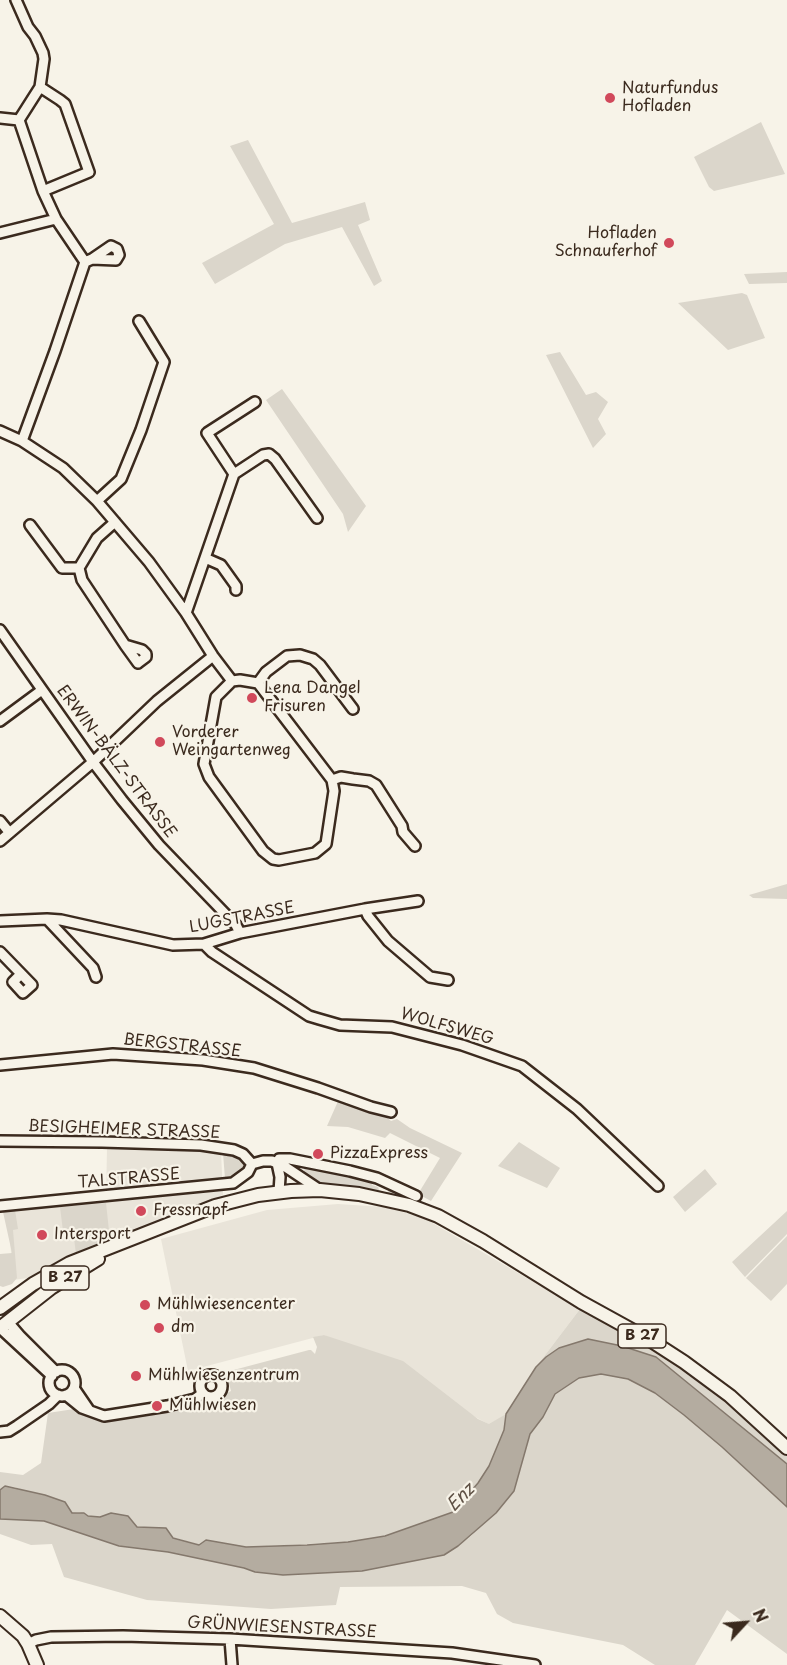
<!DOCTYPE html>
<meta charset="utf-8">
<style>
body{margin:0}
#map{position:relative;width:787px;height:1665px;overflow:hidden;background:#f7f3e8;font-family:"Playpen Sans",sans-serif}
canvas{display:block}
.north{position:absolute;left:715px;top:1593px;width:60px;height:60px;-webkit-text-stroke:4px #f7f3e8;paint-order:stroke;rotate:64deg;font-size:16px;font-weight:700;line-height:24px;text-align:center;color:#3b2a1e}
.north::after{content:'';display:block;margin:auto;width:21px;height:27px;background:#3b2a1e;clip-path:polygon(50% 0,100% 100%,50% 72%,0 100%)}
</style>
<div id="map">
<canvas width="787" height="1665"></canvas>
<div class="north">N</div>
</div>
<script>
const context = document.querySelector('canvas').getContext('2d');
context.lineJoin = 'round';
function fill(path, color) { context.fillStyle = color; context.fill(path, 'evenodd'); }
const toPath = rows => new Path2D(rows.map(r => 'M' + r).join(''));
function trace(path, color, width, dash) { context.strokeStyle = color; context.lineWidth = width; context.lineCap = dash ? 'butt' : 'round'; context.setLineDash(dash || []); context.stroke(path); }
function drawText(font, color, halo, rows, align = 'center') {
  context.font = font + ' "Playpen Sans",sans-serif'; context.lineWidth = 4.5; context.setLineDash([]); context.textBaseline = 'middle'; context.strokeStyle = halo; context.fillStyle = color; for (const [text, x, y, turn = 0] of rows) {
    context.save(); context.translate(x, y); context.rotate((+turn || 0) * Math.PI / 180); context.textAlign = isNaN(turn) ? turn : align; if (halo) context.strokeText(text, 0, 0); context.fillText(text, 0, 0); context.restore();
  }
}
fill(toPath([
 [107,1148,221,1152,223,1195,65,1257,28,1278,13,1280,8,1211,106,1202],
 [338,1204,384,1207,424,1218,580,1309,536,1367,506,1414,490,1425,324,1335,188,1371,161,1239,267,1210]
]), '#e9e4d9');
fill(toPath([
 [761,122,785,174,714,191,709,187,694,157],
 [248,140,292,223,365,202,370,220,358,225,382,281,374,286,342,227,285,244,215,284,202,263,274,224,230,146],
 [787,272,787,283,749,284,744,274],
 [742,293,747,295,765,338,728,350,678,303],
 [560,352,586,395,596,392,608,402,598,419,606,434,593,448,546,355],
 [282,389,366,506,348,532,343,514,266,400],
 [787,884,787,899,753,898,749,895],
 [339,1099,383,1114,391,1121,397,1119,410,1128,462,1153,431,1201,418,1194,440,1158,390,1133,385,1138,348,1127,327,1126],
 [519,1142,560,1168,547,1188,498,1166],
 [223,1153,232,1153,242,1158,245,1162,245,1166,243,1170,230,1179,225,1179],
 [306,1165,311,1167,311,1169,371,1181,372,1185,378,1187,379,1190,387,1193,390,1189,393,1189,426,1203,454,1218,453,1219,309,1179,302,1176],
 [705,1169,717,1184,685,1212,673,1197],
 [106,1203,110,1240,76,1254,74,1238,64,1239,60,1207],
 [15,1210,18,1229,13,1230,17,1278,12,1284,3,1287,0,1286,0,1254,12,1253,3,1212],
 [787,1211,787,1234,745,1277,732,1262],
 [787,1236,787,1284,771,1301,746,1278],
 [580,1309,639,1340,698,1377,787,1453,787,1464,656,1357,622,1346,588,1339,536,1367],
 [324,1335,403,1361,478,1419,489,1424,506,1414,504,1430,489,1466,478,1483,453,1512,385,1536,348,1542,246,1547,206,1540,200,1545,137,1527,111,1513,100,1517,88,1516,79,1512,72,1513,67,1505,14,1487,5,1486,0,1490,0,1472,23,1475,41,1463,48,1413,74,1409,80,1414,103,1422,144,1415,187,1405,207,1403,231,1391,226,1372,309,1350,311,1350,315,1354,317,1347,313,1337],
 [601,1374,628,1379,655,1393,684,1415,722,1447,787,1507,787,1654,727,1610,695,1665,655,1665,623,1645,513,1623,497,1614,486,1593,462,1586,340,1587,336,1605,271,1609,147,1600,64,1577,52,1544,31,1545,0,1534,0,1519,44,1521,119,1546,168,1552,244,1568,255,1572,283,1575,362,1571,444,1555,471,1536,514,1491,530,1434,543,1417,555,1394,579,1378]
]), '#dbd6cb');
const water = toPath([
 [588,1339,622,1346,656,1357,787,1464,787,1507,722,1447,684,1415,655,1393,628,1379,601,1374,579,1378,555,1394,543,1417,530,1434,514,1491,496,1513,458,1546,444,1555,362,1571,283,1575,255,1572,244,1568,168,1552,119,1546,44,1521,0,1519,0,1490,5,1486,45,1495,65,1502,72,1513,84,1513,88,1516,100,1517,111,1513,128,1516,137,1527,166,1528,173,1538,199,1545,206,1540,246,1547,307,1545,348,1542,385,1536,453,1512,478,1483,489,1466,504,1430,506,1414,536,1367,546,1357,559,1348,588,1339]
]);
fill(water, '#b4aca0');
trace(water, '#84786c', 1.5);
const minor = toPath([
 [16,0,28,27,35,36,43,53,44,59,40,87,19,120],
 [40,87,60,100,65,104,89,172,43,191],
 [0,118,19,120,43,191,56,219,85,262,55,351,22,441],
 [0,233,56,219],
 [85,262,92,259,111,246,117,249,119,255,116,260,92,259],
 [0,431,22,441,63,468,97,501,149,562,186,613,213,656,232,681,240,680,258,683,332,780,334,791,326,844,315,853,279,860,273,859,263,851,209,777,204,764,216,697,232,681],
 [234,474,263,455,269,454,275,459,317,518],
 [97,501,121,479,141,430,164,362,139,321],
 [30,525,62,568,79,568,82,580,125,645,138,663,146,657,146,654,142,650,125,645],
 [205,558,221,565,236,586,236,590],
 [79,568,97,538,115,522],
 [186,613,234,474,207,433,255,402],
 [0,630,93,762,122,800,159,845,236,925,240,933],
 [258,683,266,672,287,656,300,655,313,659,320,665,353,709],
 [0,721,42,690],
 [332,780,341,777,353,779,369,781,376,785,402,826,403,832,415,846],
 [0,821,9,832],
 [0,841,93,762,157,701,213,656],
 [365,909,368,916,388,941,430,977,448,980],
 [47,919,93,968,96,977],
 [0,921,47,919,61,920,173,945,204,944,240,933,365,909,418,901],
 [204,944,212,952,309,1016,319,1019,340,1025,392,1027,462,1045,522,1066,577,1109,658,1186],
 [0,952,32,985,23,993,13,982,21,974],
 [0,1065,113,1054,203,1060,254,1068,318,1088,371,1107,391,1112],
 [0,1141,102,1142,201,1145,234,1150,243,1154,252,1164],
 [277,1163,279,1159,290,1159,350,1171,377,1178,416,1196],
 [277,1163,280,1177,279,1192],
 [252,1164,263,1161,272,1161,284,1166,320,1190],
 [0,1206,233,1183,248,1172,252,1164],
 [8,1322,20,1336,56,1372],
 [0,1328,52,1376],
 '49 1383a13 13 0 1 1 26 0a13 13 0 1 1-26 0Z',
 '200 1386a11 11 0 1 1 22 0a11 11 0 1 1-22 0Z',
 [74,1388,89,1410],
 [66,1395,82,1408,104,1416,167,1406,195,1399,203,1393],
 [0,1432,9,1431,17,1426,49,1404,58,1395],
 [230,1639,232,1665],
 [28,1644,36,1640,51,1637,123,1636,230,1639,452,1653,535,1665]
]);
const major = toPath([
 [0,1308,33,1284,70,1263,215,1206,258,1195,291,1191,320,1190,359,1194,409,1205,438,1216,483,1241,581,1302,650,1340,684,1362,730,1396,787,1448],
 [0,1328,51,1288,98,1259],
 [0,1616,23,1636,28,1644,37,1665]
]);
trace(minor, '#3b2a1e', 14);
trace(major, '#3b2a1e', 16);
trace(minor, '#f7f3e8', 9);
trace(major, '#f7f3e8', 12);
for (const [x, y, r, color] of [
 [610,98,6,"#d1495b"],
 [669,243,6,"#d1495b"],
 [252,698,6,"#d1495b"],
 [160,742,6,"#d1495b"],
 [318,1154,6,"#d1495b"],
 [141,1211,6,"#d1495b"],
 [42,1235,6,"#d1495b"],
 [145,1305,6,"#d1495b"],
 [159,1328,6,"#d1495b"],
 [136,1376,6,"#d1495b"],
 [157,1406,6,"#d1495b"]
]) { const dot = new Path2D(); dot.arc(x, y, r, 0, 2 * Math.PI); context.fillStyle = color; context.fill(dot); trace(dot, '#f7f3e8', 2); }
for (const [x, y, w] of [
 [65,1278,48],
 [642,1336,48]
]) { const box = new Path2D(); box.roundRect(x - w / 2, y - 12, w, 24, 4.5); context.fillStyle = '#f7f3e8'; context.fill(box); trace(box, '#3b2a1e', 1.5); }
drawText('bold 15px', '#3b2a1e', null, [
 ["B 27",65,1278],
 ["B 27",642,1336]
]);
drawText('16px', '#3b2a1e', '#f7f3e8', [
 ["Naturfundus",622,89],
 ["Hofladen",622,107],
 ["Hofladen",657,234,"right"],
 ["Schnauferhof",657,252,"right"],
 ["Lena Dangel",264,689],
 ["Frisuren",264,707],
 ["Vorderer",172,733],
 ["Weingartenweg",172,751],
 ["PizzaExpress",330,1154],
 ["Fressnapf",153,1211],
 ["Intersport",54,1235],
 ["Mühlwiesencenter",157,1305],
 ["dm",171,1328],
 ["Mühlwiesenzentrum",148,1376],
 ["Mühlwiesen",169,1406]
], 'left');
drawText('16px', '#3b2a1e', '#f7f3e8', [
 ["ERWIN-BÄLZ-STRASSE",116,762,53],
 ["LUGSTRASSE",242,918,-11],
 ["WOLFSWEG",447,1027,16],
 ["BERGSTRASSE",182,1046,6],
 ["BESIGHEIMER STRASSE",124,1130,2],
 ["TALSTRASSE",129,1179,-5],
 ["GRÜNWIESENSTRASSE",282,1628,3]
]);
drawText('italic 18px', '#5f5145', '#f7f3e8', [
 ["Enz",461,1498,-45]
]);
</script>
